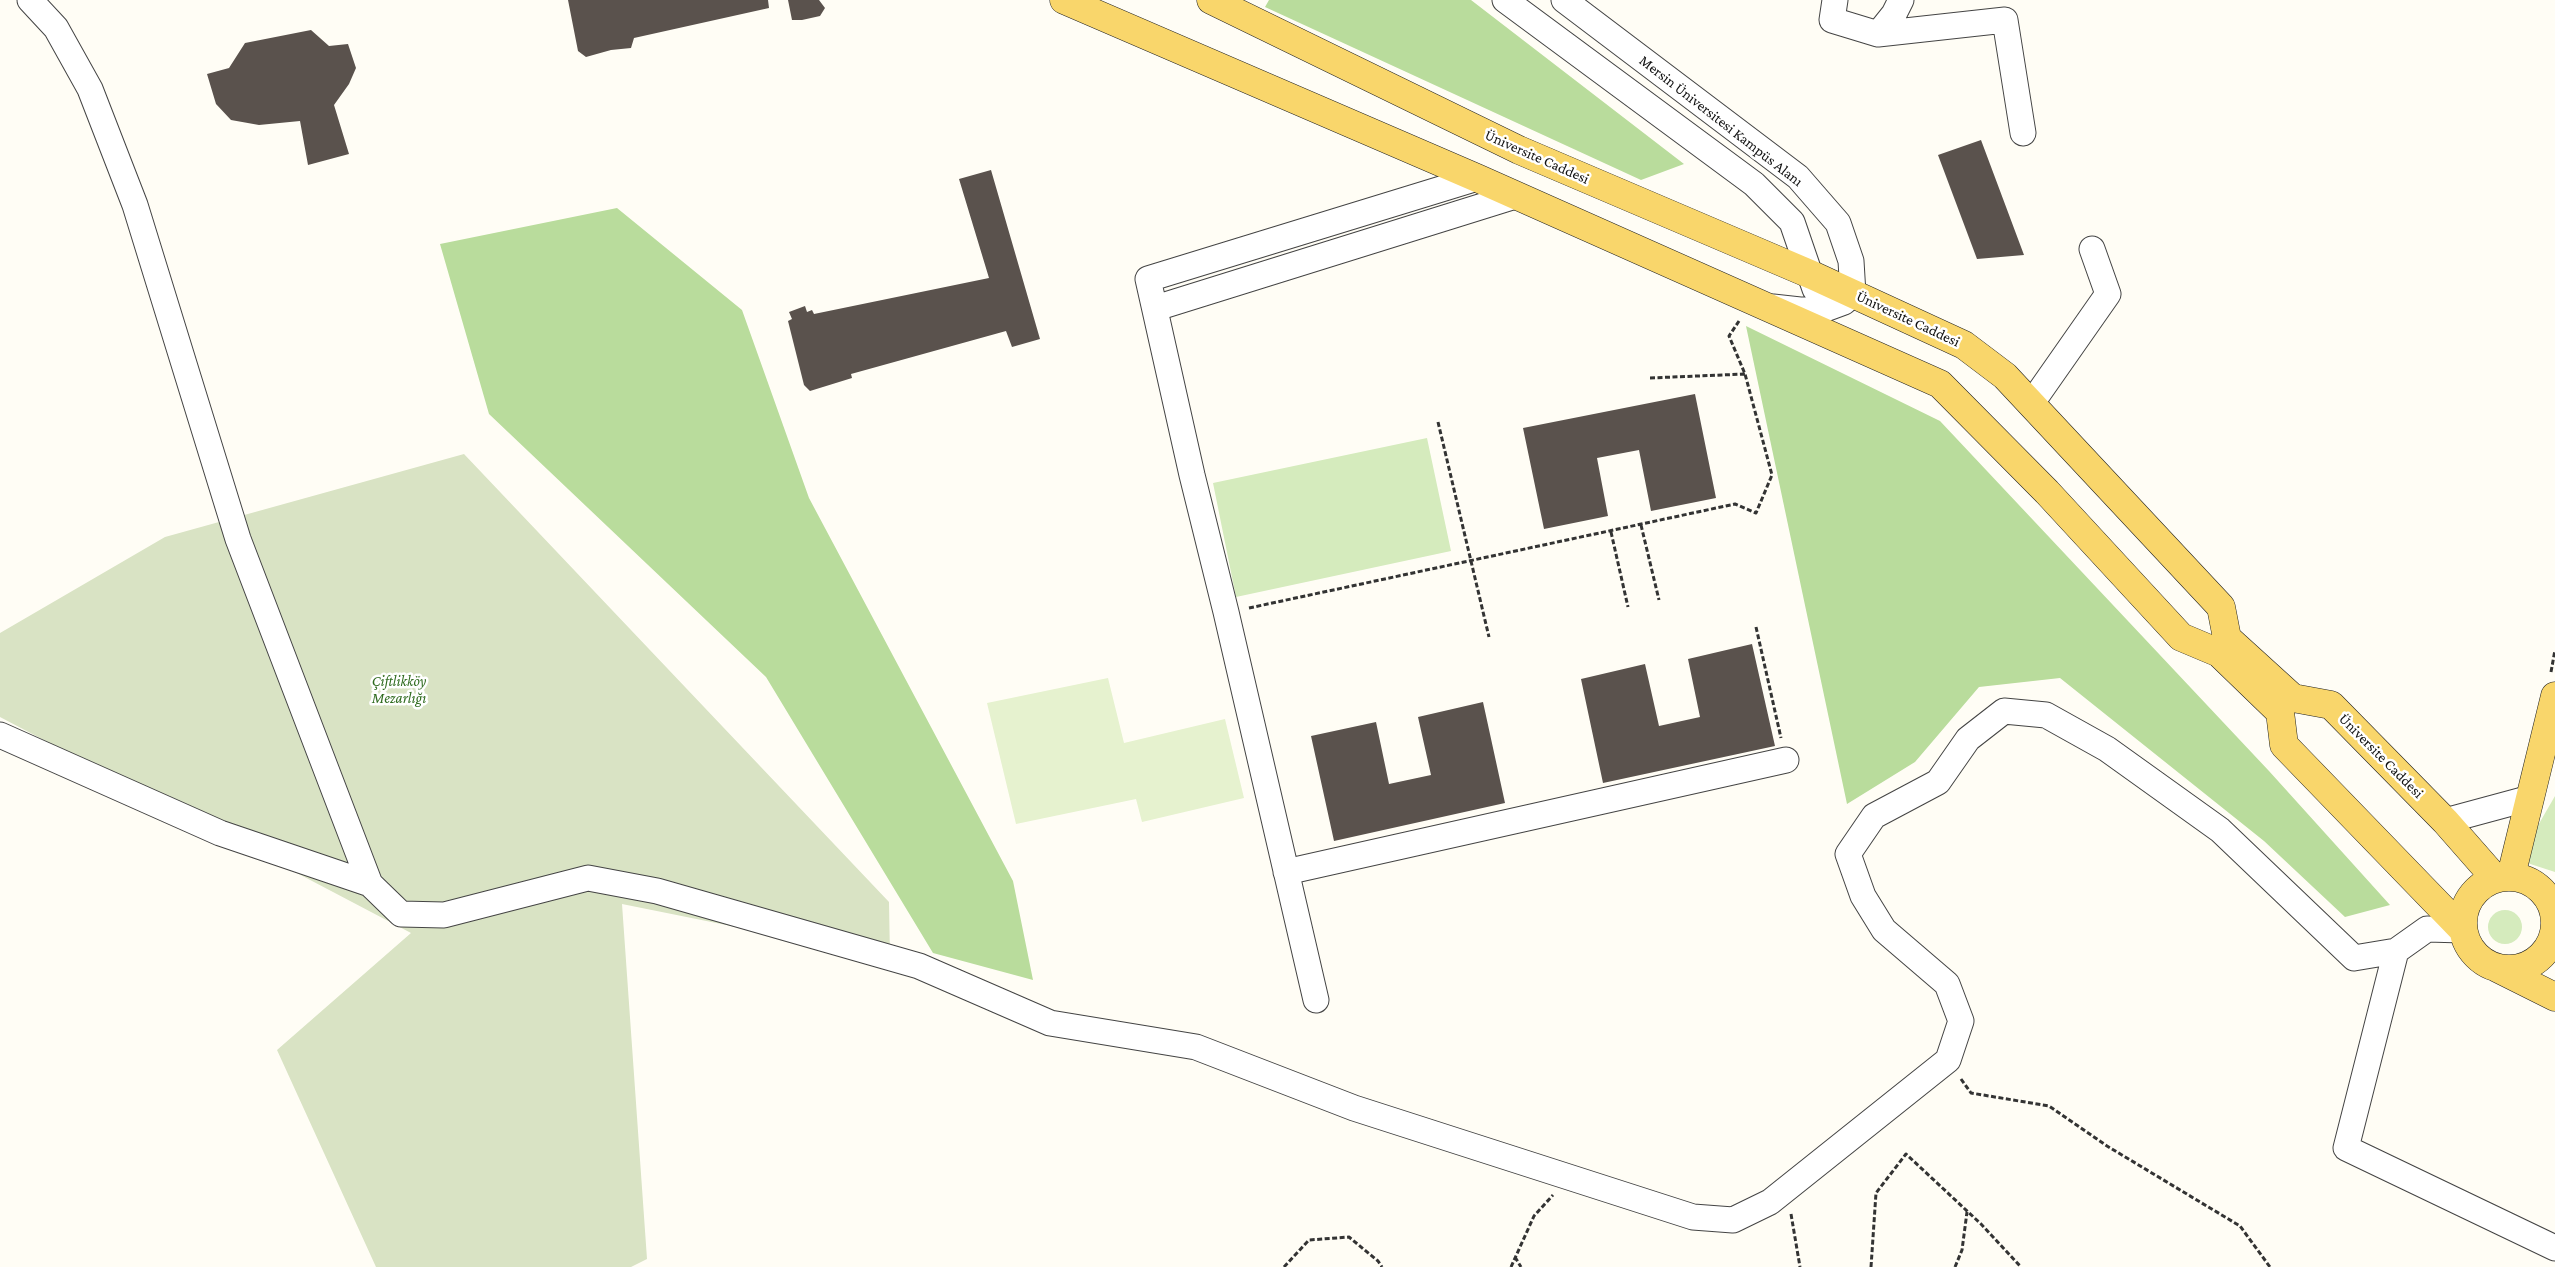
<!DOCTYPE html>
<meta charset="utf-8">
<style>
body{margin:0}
canvas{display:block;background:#fffdf5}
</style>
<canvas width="2555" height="1267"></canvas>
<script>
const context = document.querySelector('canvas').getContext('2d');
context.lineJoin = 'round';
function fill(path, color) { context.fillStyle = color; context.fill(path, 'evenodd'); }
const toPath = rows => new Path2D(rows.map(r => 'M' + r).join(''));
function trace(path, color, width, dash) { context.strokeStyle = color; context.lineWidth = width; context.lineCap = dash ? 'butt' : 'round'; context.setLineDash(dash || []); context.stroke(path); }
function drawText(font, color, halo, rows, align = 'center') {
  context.font = font + ' "Crimson Pro",serif'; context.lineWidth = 5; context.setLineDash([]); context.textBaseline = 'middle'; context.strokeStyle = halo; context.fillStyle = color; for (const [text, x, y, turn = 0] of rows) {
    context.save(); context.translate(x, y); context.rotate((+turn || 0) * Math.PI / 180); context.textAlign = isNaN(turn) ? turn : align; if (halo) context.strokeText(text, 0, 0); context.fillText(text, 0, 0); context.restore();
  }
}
fill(toPath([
 [1427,438,1451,551,1236,597,1213,483],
 [2555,796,2555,872,2518,860],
 '2488 927a17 17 0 1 1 34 0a17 17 0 1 1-34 0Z'
]), '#d5ebbd');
fill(toPath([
 [1269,0,1471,0,1684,164,1641,180,1265,7],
 [617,208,742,310,809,498,1013,881,1033,980,933,953,766,677,489,414,440,244],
 [1746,326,1940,421,2269,771,2390,905,2345,917,2264,841,2060,678,1979,687,1915,762,1847,804]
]), '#b9dc9c');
fill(toPath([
 [464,454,889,902,890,958,622,904,647,1259,631,1267,376,1267,277,1050,411,933,0,717,0,633,165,537]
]), '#d9e3c4');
fill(toPath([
 [1108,678,1124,743,1225,719,1244,798,1142,822,1136,799,1016,824,987,703]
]), '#e6f2cf');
fill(toPath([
 [568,0,768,0,769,8,634,38,631,48,611,50,586,57,578,51],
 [788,0,819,0,825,8,820,16,802,20,792,20],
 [311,30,329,46,348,44,356,68,349,84,334,105,349,154,308,165,300,121,259,125,231,120,216,104,207,74,229,68,245,43],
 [1981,140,2024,255,1977,259,1938,155],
 [991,170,1040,339,1012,347,1006,331,851,374,852,378,810,391,804,385,788,321,792,319,789,312,805,306,807,312,812,310,814,314,989,278,959,179],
 [1695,394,1716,498,1651,511,1639,450,1597,458,1608,516,1544,529,1523,428],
 [1752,644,1775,746,1603,783,1581,679,1645,664,1659,726,1700,717,1688,659],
 [1483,702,1505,803,1334,841,1311,736,1376,722,1389,784,1431,775,1418,717]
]), '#5a524d');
const minor = toPath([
 [30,0,56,28,90,89,135,205,238,539,370,884,401,914,444,915,588,878,657,891,919,966,1050,1023,1196,1047,1354,1108,1693,1217,1733,1220,1770,1202,1948,1060,1961,1021,1947,984,1884,930,1863,896,1848,854,1874,816,1938,782,1968,739,2004,711,2046,715,2107,749,2220,830,2354,958,2396,951,2427,929,2463,930],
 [1505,0,1754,184,1792,222,1815,289],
 [1564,0,1798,177,1838,223,1851,261,1853,294,1844,302,1825,309,1800,310,1773,307],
 [1835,0,1832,20,1878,34,2005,20,2023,133],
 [1878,34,1894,14,1901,0],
 [1156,308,1515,196],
 [2031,404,2108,294,2092,249],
 [0,735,220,833,370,884],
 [2445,821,2530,798],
 [1286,872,1786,760],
 [2396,951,2346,1148,2555,1248],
 [1316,1000,1226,612,1192,475,1148,279,1477,178]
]);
const major = toPath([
 [1064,0,1477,178,1940,384,2047,492,2181,637,2219,653,2280,712,2284,745,2463,930],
 [1211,0,1519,150,1812,275,1964,345,2005,376,2221,607,2227,638,2293,698,2331,705,2445,821,2495,878],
 [2511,876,2555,696],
 '2463 923a46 46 0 1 1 92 0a46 46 0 1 1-92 0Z',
 [2497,968,2555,997]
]);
trace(minor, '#444', 27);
trace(major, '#222', 29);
trace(toPath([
 [1650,378,1745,374],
 [1438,422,1489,637],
 [1641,525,1659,600],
 [1611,532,1628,607],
 [1249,608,1735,504,1756,513,1772,475,1745,374,1729,336,1739,321],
 [1756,627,1781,738],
 [2551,672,2555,650],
 [1961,1079,1971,1093,2049,1106,2107,1146,2240,1226,2270,1267],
 [1791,1214,1800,1267],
 [1515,1257,1521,1267],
 [1284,1267,1309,1240,1349,1237,1378,1261,1382,1267],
 [1511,1267,1534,1216,1553,1195],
 [1871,1267,1876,1193,1906,1154,1981,1224,2021,1267],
 [1955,1267,1962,1250,1967,1212]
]), '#333', 3, [5, 2.5]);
trace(minor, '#fff', 25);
trace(major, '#f9d66b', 28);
drawText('15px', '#111', '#fff', [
 ["Mersin Üniversitesi Kampüs Alanı",1721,121,38],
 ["Üniversite Caddesi",1537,157,24],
 ["Üniversite Caddesi",1908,319,25],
 ["Üniversite Caddesi",2381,756,45]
]);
drawText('italic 15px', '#2f6b1f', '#fff', [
 ["Çiftlikköy",399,681],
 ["Mezarlığı",399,698]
]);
</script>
